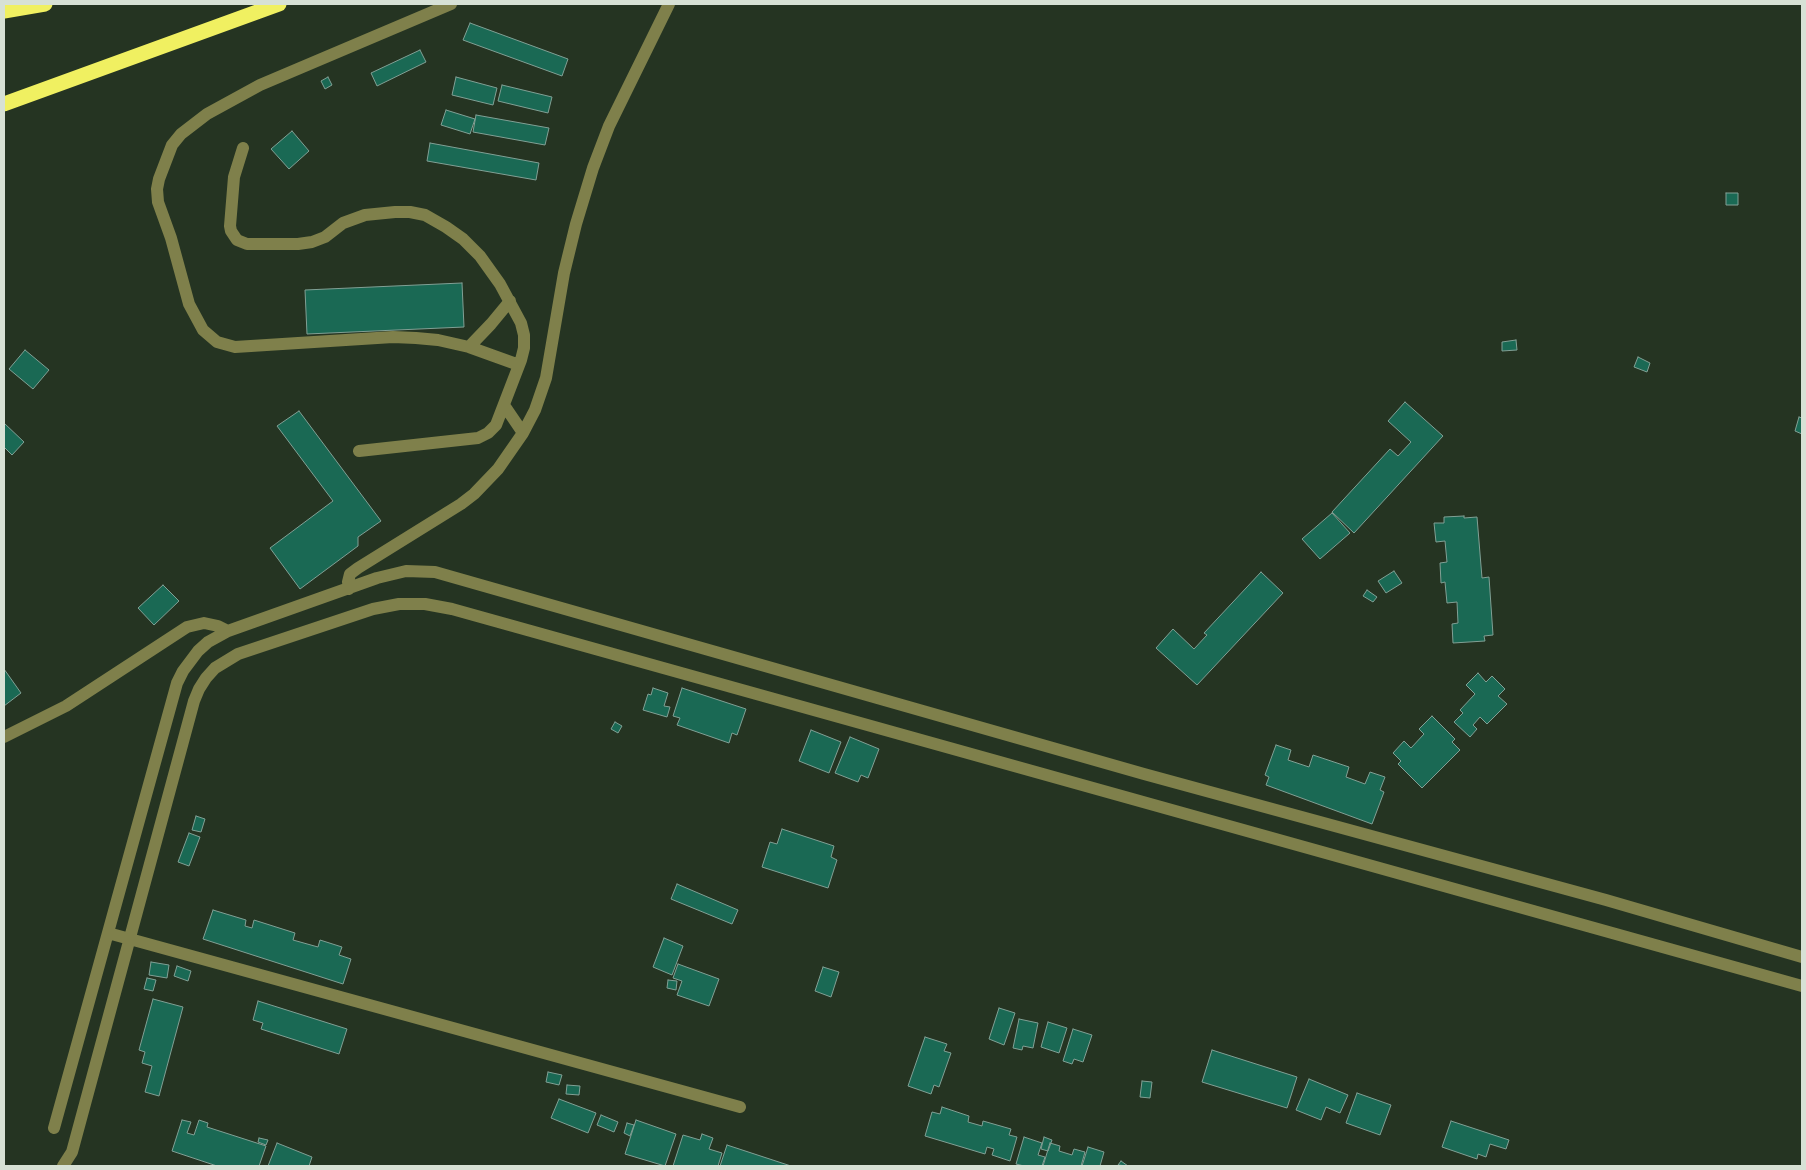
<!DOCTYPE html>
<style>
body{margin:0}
#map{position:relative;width:1806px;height:1170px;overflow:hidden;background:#253422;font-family:Ubuntu,sans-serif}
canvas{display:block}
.frame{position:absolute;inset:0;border:5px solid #d7e1d5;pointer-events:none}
</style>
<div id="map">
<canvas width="1806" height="1170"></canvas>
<div class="frame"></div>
</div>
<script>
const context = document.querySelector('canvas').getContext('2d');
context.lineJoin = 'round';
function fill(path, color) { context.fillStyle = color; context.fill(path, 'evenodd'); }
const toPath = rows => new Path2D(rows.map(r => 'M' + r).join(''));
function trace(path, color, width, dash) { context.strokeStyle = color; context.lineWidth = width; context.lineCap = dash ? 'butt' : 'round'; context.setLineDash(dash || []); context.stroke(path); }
const building = toPath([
 [470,23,568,59,562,76,463,40,470,23],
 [420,50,426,62,377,86,371,73,420,50],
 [328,77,332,85,325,89,321,81,328,77],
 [456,77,497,88,493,105,452,95,456,77],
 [502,85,552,97,548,113,498,101,502,85],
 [446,110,475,119,470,134,441,125,446,110],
 [476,115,549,128,545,145,473,132,476,115],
 [292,131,309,151,289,169,271,149,292,131],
 [430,143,539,163,536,180,427,161,430,143],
 [1726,193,1738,193,1738,205,1726,205,1726,193],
 [462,283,464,327,307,334,305,290,462,283],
 [1516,340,1517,350,1502,351,1502,342,1516,340],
 [25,350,49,370,33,389,9,369,25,350],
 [1638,357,1650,363,1647,372,1634,367,1638,357],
 [1405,402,1443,436,1354,533,1332,512,1390,449,1398,456,1411,442,1388,421,1405,402],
 [299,411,381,521,358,537,358,546,300,589,270,548,333,501,277,426,299,411],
 [1799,417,1802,418,1802,434,1795,431,1799,417],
 [4,423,24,442,12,455,4,447,4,423],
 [1332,513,1350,533,1320,559,1302,539,1332,513],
 [1464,516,1464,518,1477,517,1482,578,1489,577,1493,635,1484,636,1485,641,1453,643,1452,624,1458,623,1457,602,1447,603,1445,582,1441,583,1440,563,1447,562,1445,541,1436,542,1434,523,1444,523,1444,517,1464,516],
 [1394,571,1402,583,1386,593,1378,581,1394,571],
 [1261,572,1283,593,1197,685,1156,648,1173,629,1194,649,1207,635,1204,633,1261,572],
 [163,585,179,601,154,625,138,608,163,585],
 [1367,590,1377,597,1373,602,1363,596,1367,590],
 [4,669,21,693,4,706,4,669],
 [1478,673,1486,682,1492,676,1505,689,1498,696,1507,704,1487,724,1480,717,1473,725,1477,729,1470,737,1454,722,1463,713,1460,710,1475,694,1466,685,1478,673],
 [653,688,668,693,664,706,670,707,667,717,643,710,648,694,651,695,653,688],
 [682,688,746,709,737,735,732,733,729,743,677,725,680,718,673,716,682,688],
 [1432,716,1455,739,1452,742,1460,750,1422,788,1398,764,1401,761,1393,753,1404,741,1411,748,1424,734,1419,729,1432,716],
 [615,722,622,726,618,733,611,729,615,722],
 [811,730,841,742,829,773,799,761,811,730],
 [850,737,879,749,868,778,861,775,858,782,835,773,850,737],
 [1276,745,1291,750,1288,760,1309,767,1313,755,1349,767,1346,777,1365,784,1370,772,1385,777,1380,790,1384,792,1372,824,1266,785,1269,777,1265,775,1276,745],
 [196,816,205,819,201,832,192,830,196,816],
 [782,829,834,846,831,857,837,860,828,888,762,867,770,842,777,844,782,829],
 [189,833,200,837,189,866,178,862,189,833],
 [677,884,738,910,732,924,671,899,677,884],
 [213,910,246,920,245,926,252,928,254,920,295,933,293,940,318,947,320,940,342,947,339,955,351,959,343,984,203,939,213,910],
 [664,938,683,946,672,975,653,967,664,938],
 [151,962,169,965,167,978,149,975,151,962],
 [678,964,719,979,709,1006,677,995,682,981,673,978,678,964],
 [177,966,191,971,188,981,174,976,177,966],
 [823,967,839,972,831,997,815,991,823,967],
 [147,978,156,980,153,991,144,989,147,978],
 [668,980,677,981,676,990,667,988,668,980],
 [153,999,183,1007,159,1096,145,1092,152,1066,142,1063,145,1052,139,1050,153,999],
 [258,1001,347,1029,339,1054,261,1029,263,1023,253,1020,258,1001],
 [999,1008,1015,1013,1004,1045,989,1039,999,1008],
 [1019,1019,1038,1023,1033,1048,1023,1046,1022,1050,1013,1048,1019,1019],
 [1048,1022,1067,1028,1059,1053,1041,1047,1048,1022],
 [1073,1029,1092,1035,1083,1062,1074,1059,1072,1064,1063,1061,1073,1029],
 [925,1037,947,1044,944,1051,951,1053,939,1087,934,1085,931,1094,908,1086,925,1037],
 [1212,1050,1297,1077,1287,1108,1202,1082,1212,1050],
 [548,1072,562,1075,559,1085,546,1082,548,1072],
 [1309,1079,1348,1095,1340,1113,1326,1107,1321,1120,1296,1110,1309,1079],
 [1142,1081,1152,1082,1150,1098,1140,1097,1142,1081],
 [567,1085,580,1086,579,1095,566,1094,567,1085],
 [1357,1093,1391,1105,1380,1135,1346,1123,1357,1093],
 [559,1099,596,1113,588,1133,551,1118,559,1099],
 [942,1107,969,1116,968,1122,982,1126,983,1121,1011,1129,1009,1135,1017,1137,1010,1161,992,1155,994,1149,987,1147,985,1154,925,1136,932,1112,940,1114,942,1107],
 [601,1115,618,1122,614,1132,597,1125,601,1115],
 [182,1120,191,1122,187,1133,194,1135,199,1120,208,1123,207,1127,266,1146,259,1166,217,1166,172,1151,182,1120],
 [636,1120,676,1134,665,1166,625,1154,636,1120],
 [1451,1121,1509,1140,1506,1149,1490,1144,1486,1157,1478,1154,1477,1159,1442,1147,1451,1121],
 [627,1123,634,1125,630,1136,624,1133,627,1123],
 [702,1134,713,1138,709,1149,722,1153,718,1166,673,1166,683,1135,700,1140,702,1134],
 [1024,1137,1042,1143,1038,1155,1045,1157,1042,1166,1024,1166,1016,1164,1024,1137],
 [1044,1137,1052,1140,1048,1151,1041,1149,1044,1137],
 [259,1138,268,1140,266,1145,258,1142,259,1138],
 [277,1143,312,1157,309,1166,268,1166,277,1143],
 [1050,1143,1060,1146,1059,1151,1072,1155,1074,1149,1085,1152,1081,1166,1043,1166,1050,1143],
 [727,1145,791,1166,720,1166,727,1145],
 [1088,1147,1104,1152,1100,1166,1082,1166,1088,1147],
 [1121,1161,1128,1166,1118,1165,1121,1161]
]);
fill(building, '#1a6954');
trace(building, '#81a095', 1);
trace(toPath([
 [451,4,260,85,207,114,181,134,172,145,159,179,157,189,158,202,171,238,189,304,203,330,217,342,235,347,393,337,416,338,438,340,469,347,519,365],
 [243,148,234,177,230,226,231,231,237,240,247,244,298,244,312,242,325,237,343,223,365,215,395,212,410,212,425,215,446,227,463,239,480,256,500,284,521,323,524,335,524,348,521,360,496,425,488,433,478,438,359,451],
 [469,347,491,324,510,301],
 [504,405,523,433],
 [349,589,348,582,350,574,358,568,461,504,474,494,498,469,523,433,535,410,546,378,564,273,576,224,593,168,609,126,669,4],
 [4,737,66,706,187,627,204,623,218,626,228,631],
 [108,933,740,1107],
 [54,1128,177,683,183,671,198,651,208,642,228,631,377,578,406,571,435,572,449,576,1144,774,1606,900,1802,957],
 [63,1166,72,1152,194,701,199,689,206,678,215,668,238,654,373,609,399,604,425,604,452,609,1802,986]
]), '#7f804b', 12);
trace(toPath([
 [4,11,45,4],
 [4,104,279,4]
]), '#f0f061', 15);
</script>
